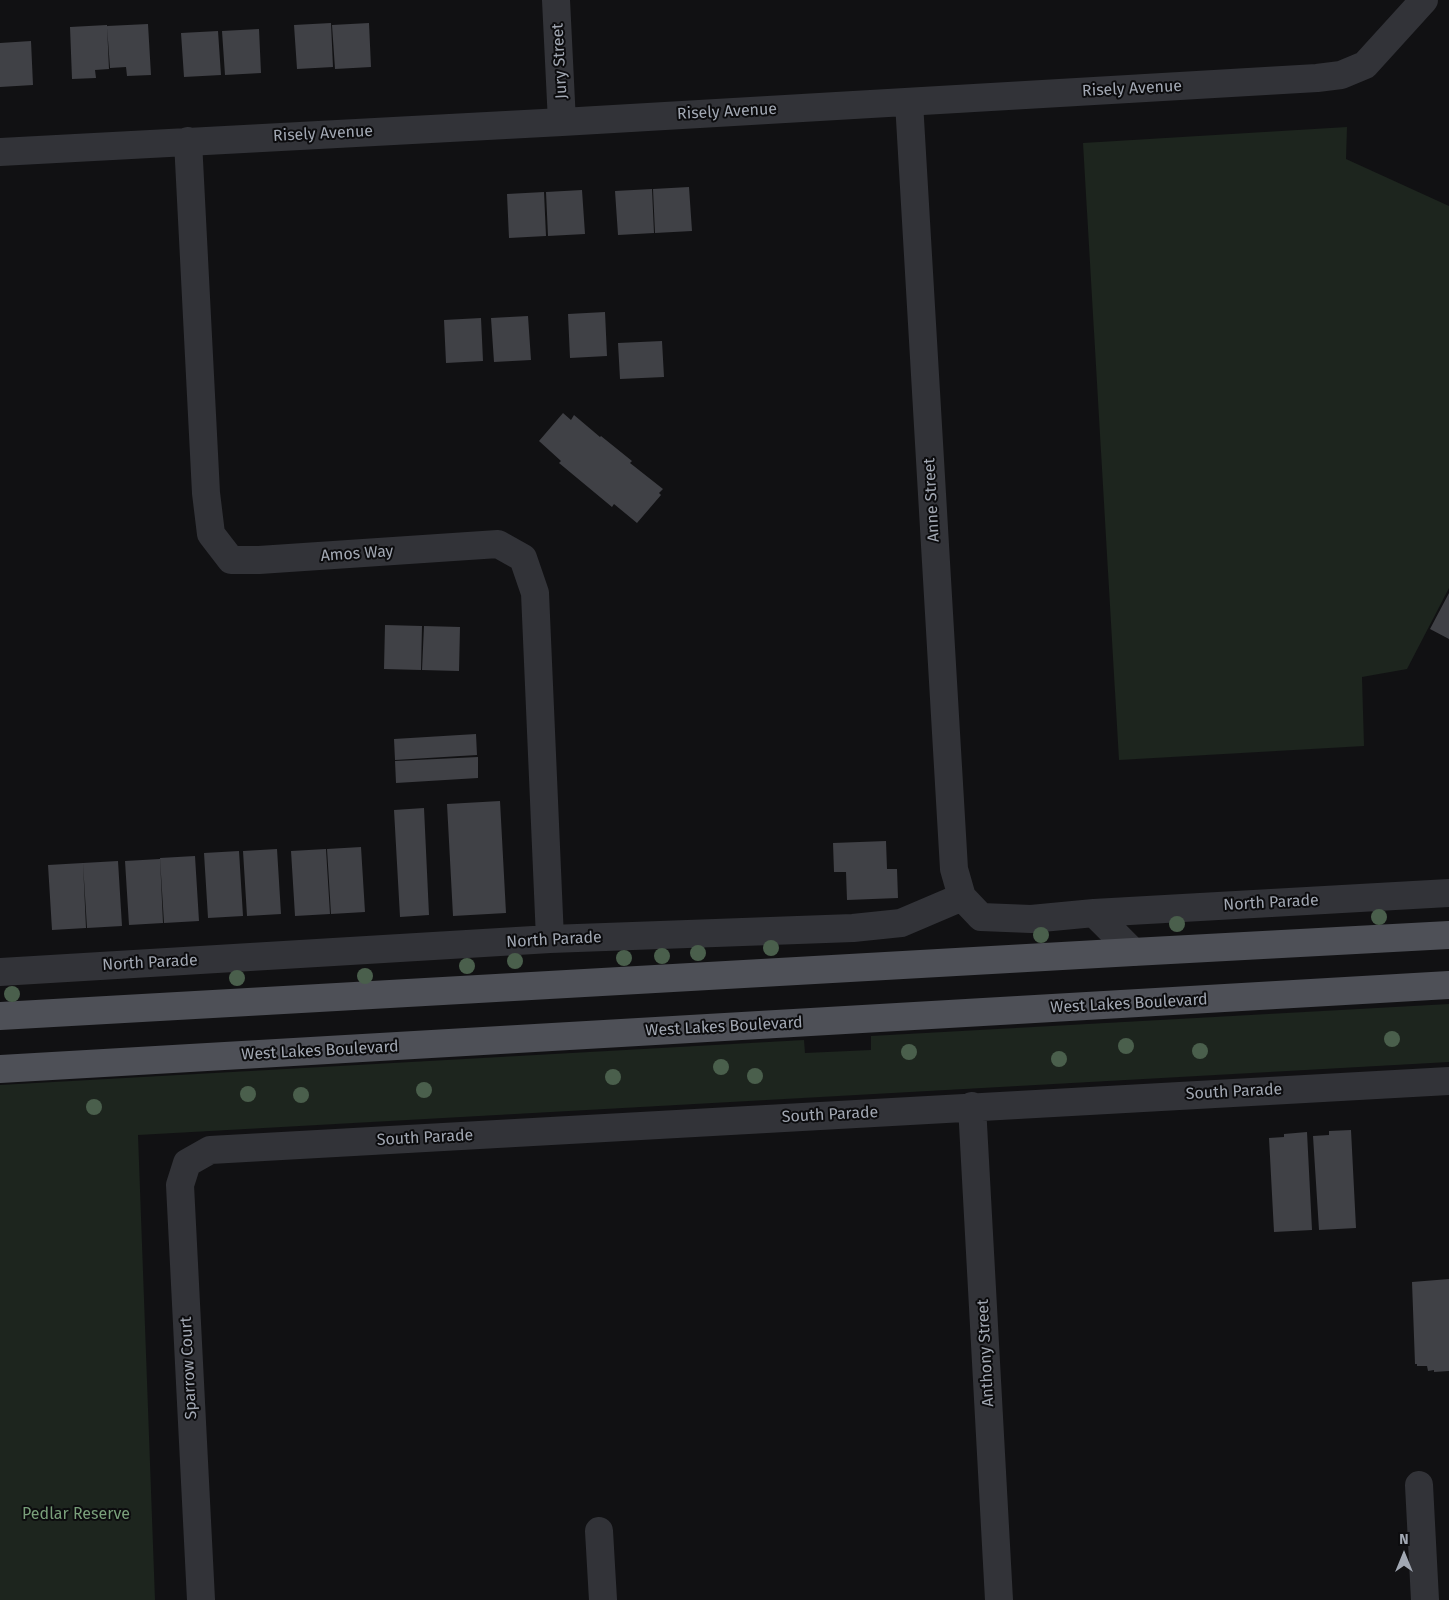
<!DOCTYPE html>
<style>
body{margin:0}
#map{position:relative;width:1449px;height:1600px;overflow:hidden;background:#111113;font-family:"Fira Sans",sans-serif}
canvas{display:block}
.north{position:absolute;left:1379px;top:1530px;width:50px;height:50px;-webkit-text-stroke:4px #0c0c0e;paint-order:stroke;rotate:0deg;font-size:14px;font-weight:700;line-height:20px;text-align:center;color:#a2a8b3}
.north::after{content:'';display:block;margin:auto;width:18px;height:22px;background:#a2a8b3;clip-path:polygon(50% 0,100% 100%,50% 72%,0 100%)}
</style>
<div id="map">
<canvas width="1449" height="1600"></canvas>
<div class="north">N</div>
</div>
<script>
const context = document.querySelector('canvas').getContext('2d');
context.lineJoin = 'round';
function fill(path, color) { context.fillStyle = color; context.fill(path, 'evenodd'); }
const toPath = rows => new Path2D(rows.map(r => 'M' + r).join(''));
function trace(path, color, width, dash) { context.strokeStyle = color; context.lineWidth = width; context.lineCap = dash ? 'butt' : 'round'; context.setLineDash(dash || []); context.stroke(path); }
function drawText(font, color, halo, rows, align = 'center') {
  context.font = font + ' "Fira Sans",sans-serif'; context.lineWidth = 4; context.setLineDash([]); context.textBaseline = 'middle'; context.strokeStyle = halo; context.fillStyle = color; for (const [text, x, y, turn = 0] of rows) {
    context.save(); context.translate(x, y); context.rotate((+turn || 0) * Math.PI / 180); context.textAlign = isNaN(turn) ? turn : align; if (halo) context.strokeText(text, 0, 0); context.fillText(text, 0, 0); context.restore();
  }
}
fill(toPath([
 [1347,127,1346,159,1449,206,1449,588,1407,669,1362,677,1364,746,1119,760,1083,143],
 [1449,1004,1449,1062,138,1135,155,1600,0,1600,0,1085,804,1040,805,1053,871,1050,871,1036]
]), '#1d251e');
fill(toPath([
 [331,23,333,67,297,69,294,25],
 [369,23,371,67,335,69,332,25],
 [148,24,151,75,127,76,126,67,110,68,107,26],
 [107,25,109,69,95,70,96,78,72,79,70,27],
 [259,29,261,73,225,75,222,31],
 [218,31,221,75,184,77,181,33],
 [31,41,33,85,0,87,0,43],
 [689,187,692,231,655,233,653,189],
 [652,189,654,233,618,235,615,191],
 [582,190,585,234,548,236,546,192],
 [544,192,546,236,509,238,507,194],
 [605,312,607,356,570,358,568,314],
 [528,316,531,360,494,362,491,318],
 [481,318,483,361,446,363,444,320],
 [662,341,664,377,620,379,618,343],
 [563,413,571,420,574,415,600,437,601,436,632,461,630,463,663,489,659,493,661,495,637,523,614,504,612,507,559,463,561,461,539,441],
 [1449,593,1449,639,1430,629],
 [385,625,422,626,421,670,384,669],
 [424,626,460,627,459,671,422,670],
 [476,734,477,755,395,760,394,739],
 [478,757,478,778,396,783,395,761],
 [500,801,506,913,453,916,447,804],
 [424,808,429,915,400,917,394,810],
 [886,841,887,869,897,869,898,898,847,900,846,872,834,872,833,843],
 [361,847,365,912,331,914,327,849],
 [277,849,281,914,247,916,243,851],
 [326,849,330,914,295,916,291,851],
 [239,851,243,916,208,918,204,853],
 [195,856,199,921,164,923,160,858],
 [160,859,163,923,129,925,125,861],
 [118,861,122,926,87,928,83,863],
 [83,863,86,928,52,930,48,865],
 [1351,1130,1356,1228,1319,1230,1313,1136,1329,1135,1329,1131],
 [1307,1132,1312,1230,1274,1232,1269,1138,1284,1137,1284,1134],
 [1449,1279,1449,1371,1434,1372,1434,1370,1428,1371,1427,1366,1417,1366,1417,1364,1415,1364,1412,1282]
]), '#404146');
trace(toPath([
 [556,0,562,122],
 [909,102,954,869,962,897,981,917,1031,919,1094,913,1449,893],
 [188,141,206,493,211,534,231,560,259,560,498,544,523,558,535,593,550,939],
 [0,152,562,122,1317,78,1341,75,1365,65,1424,0],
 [1094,913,1133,952],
 [0,972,550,939,853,928,901,923,962,897],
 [972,1106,999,1600],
 [1419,1485,1425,1600],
 [599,1531,603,1600],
 [201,1600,180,1185,187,1163,210,1150,1449,1081]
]), '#323338', 28);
trace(toPath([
 [0,1016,1133,952,1449,935],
 [0,1069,1449,985]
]), '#4e5057', 28);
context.fillStyle = '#4a5f4c';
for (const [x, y] of [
 [1379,917],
 [1177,924],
 [1041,935],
 [771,948],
 [698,953],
 [662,956],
 [624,958],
 [515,961],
 [467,966],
 [365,976],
 [237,978],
 [12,994],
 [1392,1039],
 [1126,1046],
 [1200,1051],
 [909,1052],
 [1059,1059],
 [721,1067],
 [755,1076],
 [613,1077],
 [424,1090],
 [248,1094],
 [301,1095],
 [94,1107]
]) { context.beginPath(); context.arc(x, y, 8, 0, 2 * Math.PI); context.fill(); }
drawText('16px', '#a2a8b3', '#0c0c0e', [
 ["Jury Street",560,61,-93],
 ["Risely Avenue",1132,89,-3],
 ["Risely Avenue",727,112,-3],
 ["Risely Avenue",323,134,-3],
 ["Anne Street",932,500,-93],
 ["Amos Way",357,554,-4],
 ["North Parade",1271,903,-3],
 ["North Parade",554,940,-3],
 ["North Parade",150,963,-3],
 ["West Lakes Boulevard",1129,1004,-3],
 ["West Lakes Boulevard",724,1027,-3],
 ["West Lakes Boulevard",320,1051,-3],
 ["South Parade",1234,1092,-3],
 ["South Parade",830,1115,-3],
 ["South Parade",425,1138,-3],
 ["Anthony Street",986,1353,-93],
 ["Sparrow Court",189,1368,-93]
]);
drawText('16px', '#799f7a', '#0c0c0e', [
 ["Pedlar Reserve",76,1515]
]);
</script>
